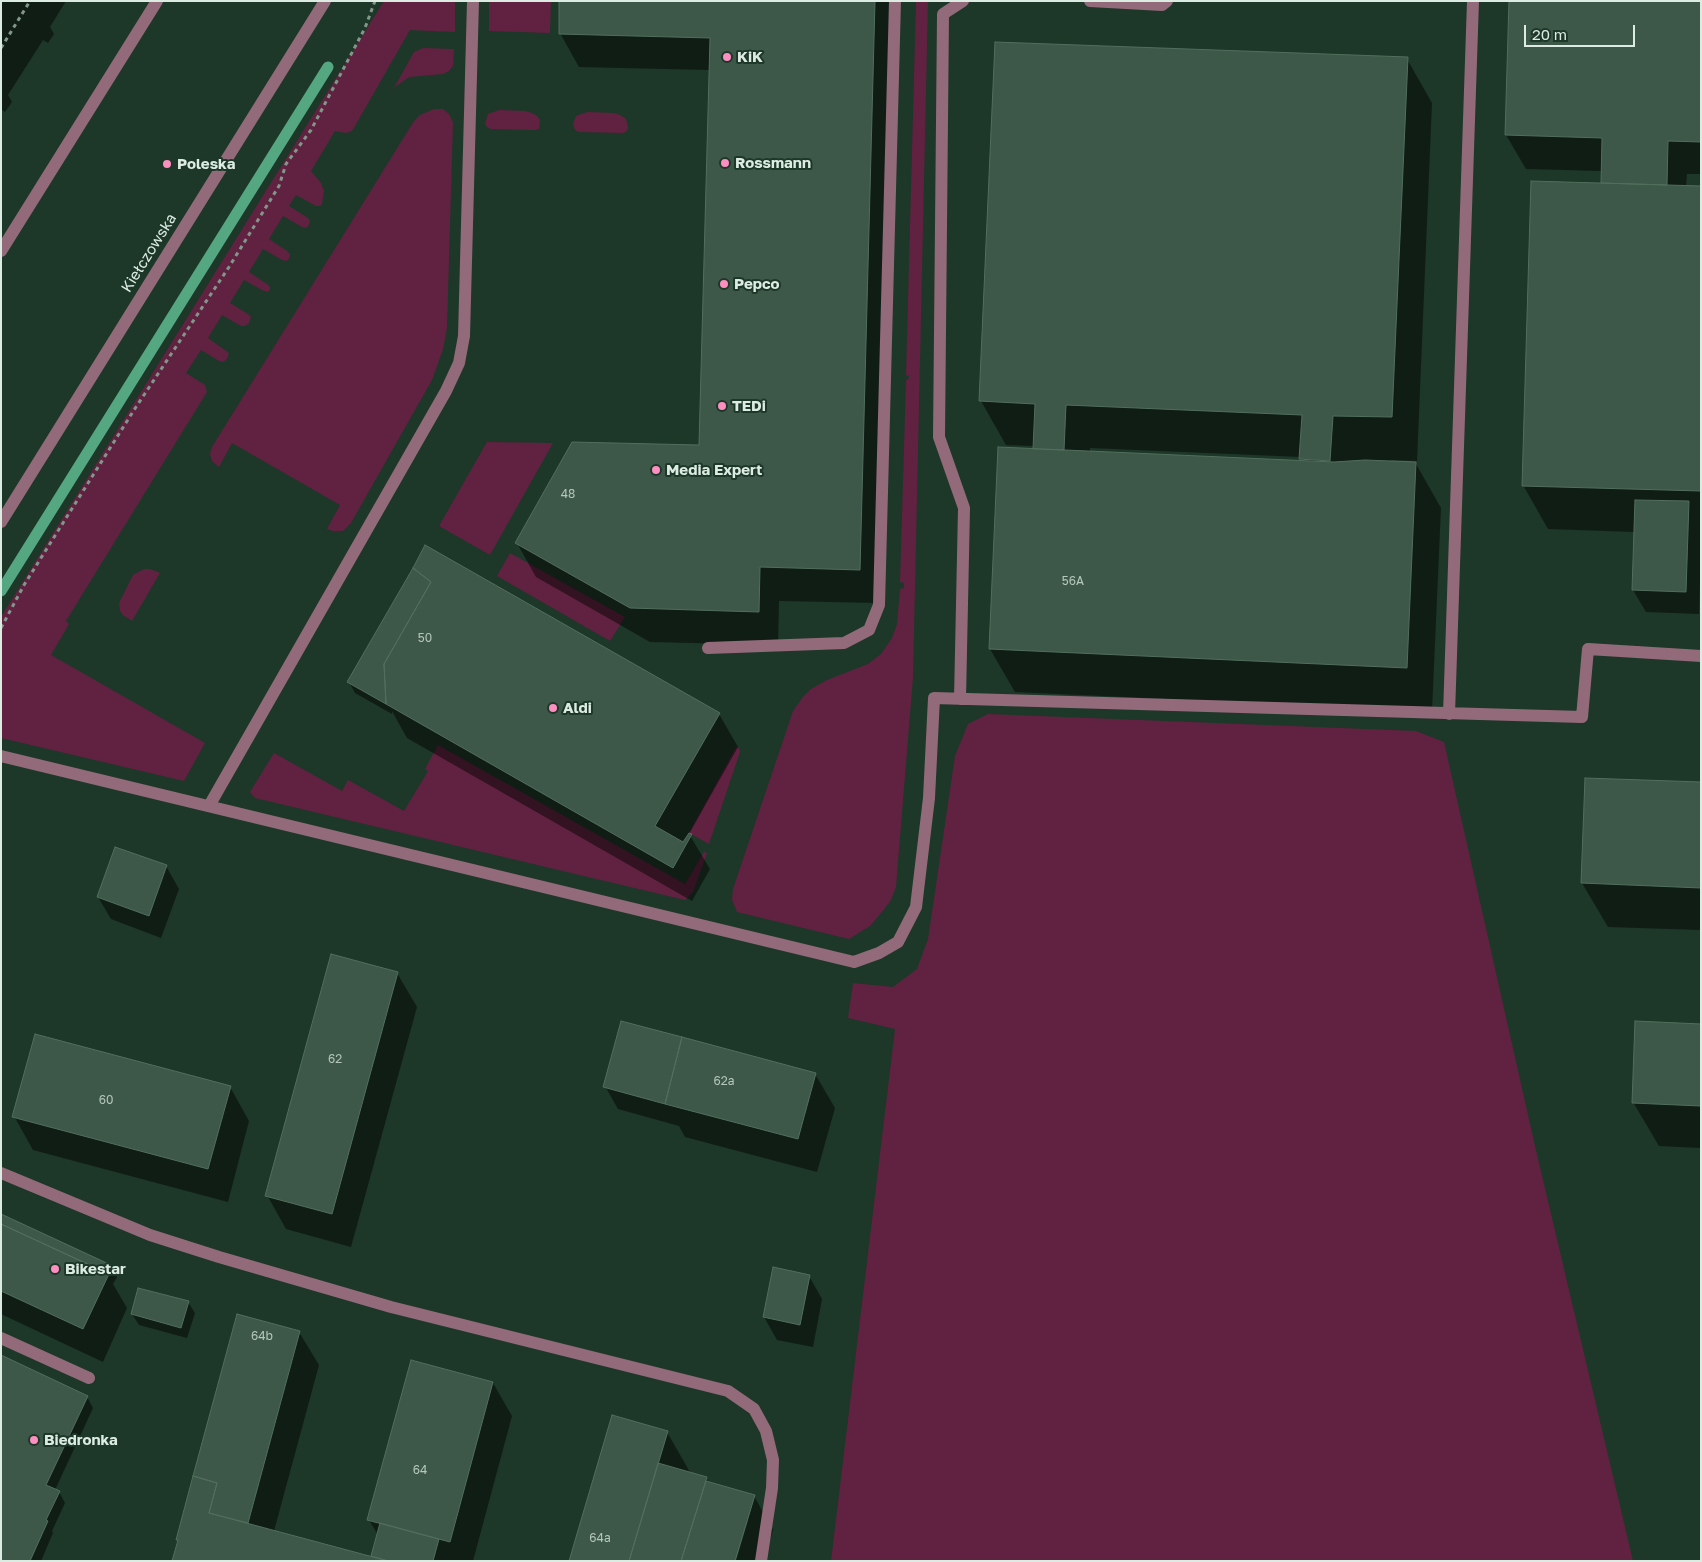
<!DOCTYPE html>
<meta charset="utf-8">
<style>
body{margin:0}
#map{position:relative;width:1702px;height:1562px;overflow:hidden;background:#1d3729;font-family:"Golos Text",sans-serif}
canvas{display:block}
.frame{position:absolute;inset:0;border:2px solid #dcece2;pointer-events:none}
.scale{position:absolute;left:1524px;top:25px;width:111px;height:22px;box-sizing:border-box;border:2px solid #dcece2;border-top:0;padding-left:6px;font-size:15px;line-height:18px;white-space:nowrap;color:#dcece2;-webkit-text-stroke:4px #1d3729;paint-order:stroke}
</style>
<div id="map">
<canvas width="1702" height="1562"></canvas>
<div class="frame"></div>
<div class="scale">20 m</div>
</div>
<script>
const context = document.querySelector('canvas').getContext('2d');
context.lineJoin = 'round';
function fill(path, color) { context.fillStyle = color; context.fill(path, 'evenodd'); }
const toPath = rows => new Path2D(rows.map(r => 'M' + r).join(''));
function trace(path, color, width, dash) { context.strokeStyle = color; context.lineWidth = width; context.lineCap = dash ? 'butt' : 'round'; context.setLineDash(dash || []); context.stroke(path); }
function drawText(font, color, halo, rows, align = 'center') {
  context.font = font + ' "Golos Text",sans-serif'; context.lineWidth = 4; context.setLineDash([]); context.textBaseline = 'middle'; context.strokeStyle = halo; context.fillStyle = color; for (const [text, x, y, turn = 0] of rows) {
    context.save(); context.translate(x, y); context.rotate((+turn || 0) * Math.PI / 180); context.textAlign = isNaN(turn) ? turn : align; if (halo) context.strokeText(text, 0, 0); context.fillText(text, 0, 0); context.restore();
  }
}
fill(toPath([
 [384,1,455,1,455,32,410,30,355,126,352,131,346,133,335,131,311,171,321,183,324,191,322,204,320,206,316,206,296,195,289,206,308,218,310,221,309,225,306,228,302,227,283,216,269,239,287,251,290,254,289,259,286,261,282,260,263,249,249,272,267,284,270,287,270,290,267,292,262,290,244,280,230,303,248,314,251,317,249,323,245,326,241,326,222,315,208,338,229,353,227,359,223,362,219,361,201,350,186,373,205,385,207,392,66,621,69,624,51,655,205,743,184,781,1,738,1,617],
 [489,1,551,1,550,33,489,31],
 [916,1,928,1,913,677,896,887,891,900,882,912,870,926,849,939,737,912,732,900,733,889,793,711,803,697,811,689,827,680,868,664,881,654,892,638,897,624,900,589,904,588,904,583,900,582,906,380,908,380,909,376,906,375],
 [423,48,454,49,453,66,449,71,443,74,409,77,395,87,390,95,414,52],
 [434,109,443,109,449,114,453,122,447,328,443,349,432,380,351,523,343,531,333,531,327,529,340,505,232,443,219,467,212,461,210,454,212,447,414,121,420,115],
 [499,110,525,111,532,113,537,116,540,120,539,129,535,130,491,129,487,127,485,124,488,114],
 [587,112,614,113,620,115,625,118,627,122,628,127,627,131,623,133,579,132,575,130,573,124,576,116],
 [487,442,553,443,490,555,439,526],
 [510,553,625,617,610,641,497,576],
 [144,569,150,569,160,573,132,621,123,615,120,611,119,603,133,575],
 [988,714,1416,731,1444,742,1535,1146,1633,1561,831,1561,895,1029,848,1018,853,983,893,987,917,969,928,939,955,756,968,724],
 [438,745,685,884,704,852,707,853,693,892,685,900,255,798,250,792,274,753,342,791,348,780,404,811,428,771,425,769],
 [736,747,739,748,740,752,709,844,689,833]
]), '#602240');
fill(toPath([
 [1,1,66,1,50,27,54,34,48,43,43,40,8,95,12,102,5,112,1,109],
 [561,1,894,1,878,603,779,601,778,645,650,642,536,577,517,543,700,447,710,70,579,67,560,33],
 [1510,1,1701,1,1701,174,1687,174,1686,187,1701,188,1701,551,1699,614,1646,612,1633,590,1635,532,1548,529,1523,485,1603,185,1602,171,1526,169,1506,135],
 [1407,59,1432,103,1417,461,1391,460,1391,463,1416,464,1441,508,1432,711,1015,692,990,649,1034,446,1006,445,981,401],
 [1090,448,1301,457,1302,462,1090,452],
 [349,682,719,714,738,747,689,834,710,869,692,901,407,738,392,711,392,714,355,693],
 [1586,779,1701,783,1701,930,1608,927,1582,883],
 [166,866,179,889,161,938,111,919,98,897],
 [397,973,417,1007,351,1247,286,1229,267,1195],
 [1701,1025,1701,1148,1659,1146,1633,1102],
 [815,1074,835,1108,817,1172,685,1137,679,1126,618,1109,605,1086],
 [230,1087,249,1121,228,1202,33,1150,14,1116],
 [1,1215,110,1266,117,1277,113,1284,127,1308,103,1362,1,1314],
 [809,1276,822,1299,813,1347,777,1340,764,1317],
 [188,1302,195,1313,187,1338,139,1325,132,1314],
 [299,1332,319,1365,274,1531,372,1558,378,1535,369,1520,493,1383,512,1416,473,1561,174,1561,179,1543,177,1540],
 [87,1397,93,1408,55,1490,59,1492,65,1503,52,1531,53,1533,41,1561,1,1561],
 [667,1432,691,1474,706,1478,709,1483,754,1496,773,1530,764,1561,736,1561,748,1520,746,1520,733,1561,570,1561]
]), '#0007');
trace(toPath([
 [1,591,328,67]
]), '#54a781', 11);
const building = toPath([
 [559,1,875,1,860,570,760,567,759,612,630,608,515,543,572,442,699,445,710,38,559,34,559,1],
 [1509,1,1701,1,1701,142,1668,141,1667,185,1601,183,1602,138,1505,135,1509,1],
 [995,42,1408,57,1392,417,1333,416,1330,461,1299,459,1302,415,1066,405,1064,450,1033,449,1035,404,979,401,995,42],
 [1531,181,1701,186,1701,491,1522,486,1531,181],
 [998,447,1334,462,1365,460,1416,462,1407,668,989,649,998,447],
 [1635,500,1689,501,1686,592,1632,590,1635,500],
 [425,545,720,713,655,826,683,842,689,833,692,834,673,868,386,704,384,664,431,582,413,568,425,545],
 [413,568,431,582,384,664,386,704,347,682,413,568],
 [1585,778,1701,782,1701,888,1581,883,1585,778],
 [115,847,167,865,149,916,97,897,115,847],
 [331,954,398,972,332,1214,265,1196,331,954],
 [621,1021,682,1037,665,1104,603,1087,621,1021],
 [1635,1021,1701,1024,1701,1106,1632,1103,1635,1021],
 [35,1034,231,1086,208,1169,12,1117,35,1034],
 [682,1037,816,1073,798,1139,665,1104,682,1037],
 [1,1214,111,1265,107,1273,29,1237,1,1224,1,1214],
 [1,1224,109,1274,83,1329,1,1291,1,1224],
 [773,1267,810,1275,800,1325,763,1317,773,1267],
 [138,1288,189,1301,181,1328,131,1314,138,1288],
 [237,1314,300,1331,248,1523,209,1513,217,1483,193,1476,237,1314],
 [1,1355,88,1396,46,1485,60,1491,46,1520,48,1521,30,1561,1,1561,1,1355],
 [411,1360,493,1382,450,1542,367,1520,411,1360],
 [612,1415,668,1431,629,1561,569,1561,612,1415],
 [658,1463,707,1477,681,1561,629,1561,658,1463],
 [193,1476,217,1483,209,1513,388,1561,172,1561,178,1540,176,1540,193,1476],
 [706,1481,755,1495,735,1561,681,1561,706,1481],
 [380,1523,439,1539,433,1561,388,1561,371,1556,380,1523]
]);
fill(building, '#3d5848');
trace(building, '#526e5d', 1);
trace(toPath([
 [1,48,30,1],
 [1,628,24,585,134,410,229,267,279,186,286,164,311,130,365,28,375,1]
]), '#82978b', 3, [4, 4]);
trace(toPath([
 [1090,1,1162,5,1167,1],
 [1,251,157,1],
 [1,522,325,1],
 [708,648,844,643,869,630,879,605,895,1],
 [960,699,964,508,939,437,943,14,963,1],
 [1449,714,1473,1],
 [1,756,854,962,879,953,898,942,916,907,929,798,934,698,1582,717,1588,649,1701,656],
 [209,806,446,391,459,363,464,336,473,1],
 [1,1173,150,1235,219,1257,391,1307,728,1391,754,1409,766,1431,773,1460,772,1488,761,1561],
 [1,1338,89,1378]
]), '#926a7a', 12);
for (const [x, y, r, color] of [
 [727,57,5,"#fd8ec0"],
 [725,163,5,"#fd8ec0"],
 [167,164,5,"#fd8ec0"],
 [724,284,5,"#fd8ec0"],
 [722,406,5,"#fd8ec0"],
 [656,470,5,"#fd8ec0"],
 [553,708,5,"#fd8ec0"],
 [55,1269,5,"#fd8ec0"],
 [34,1440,5,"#fd8ec0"]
]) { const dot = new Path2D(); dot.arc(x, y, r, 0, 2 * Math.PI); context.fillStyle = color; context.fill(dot); trace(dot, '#1d3729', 2); }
drawText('12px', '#b4c7bc', null, [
 ["48",568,494],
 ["56A",1073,581],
 ["50",425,638],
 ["62",335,1059],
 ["62a",724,1081],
 ["60",106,1100],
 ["64b",262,1336],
 ["64",420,1470],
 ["64a",600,1538]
]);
drawText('bold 15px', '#dcece2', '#1d3729', [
 ["KiK",737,57],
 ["Rossmann",735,163],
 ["Poleska",177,164],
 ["Pepco",734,284],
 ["TEDi",732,406],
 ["Media Expert",666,470],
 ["Aldi",563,708],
 ["Bikestar",65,1269],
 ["Biedronka",44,1440]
], 'left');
drawText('15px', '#dcece2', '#1d3729', [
 ["Kiełczowska",149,253,-58]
]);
</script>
